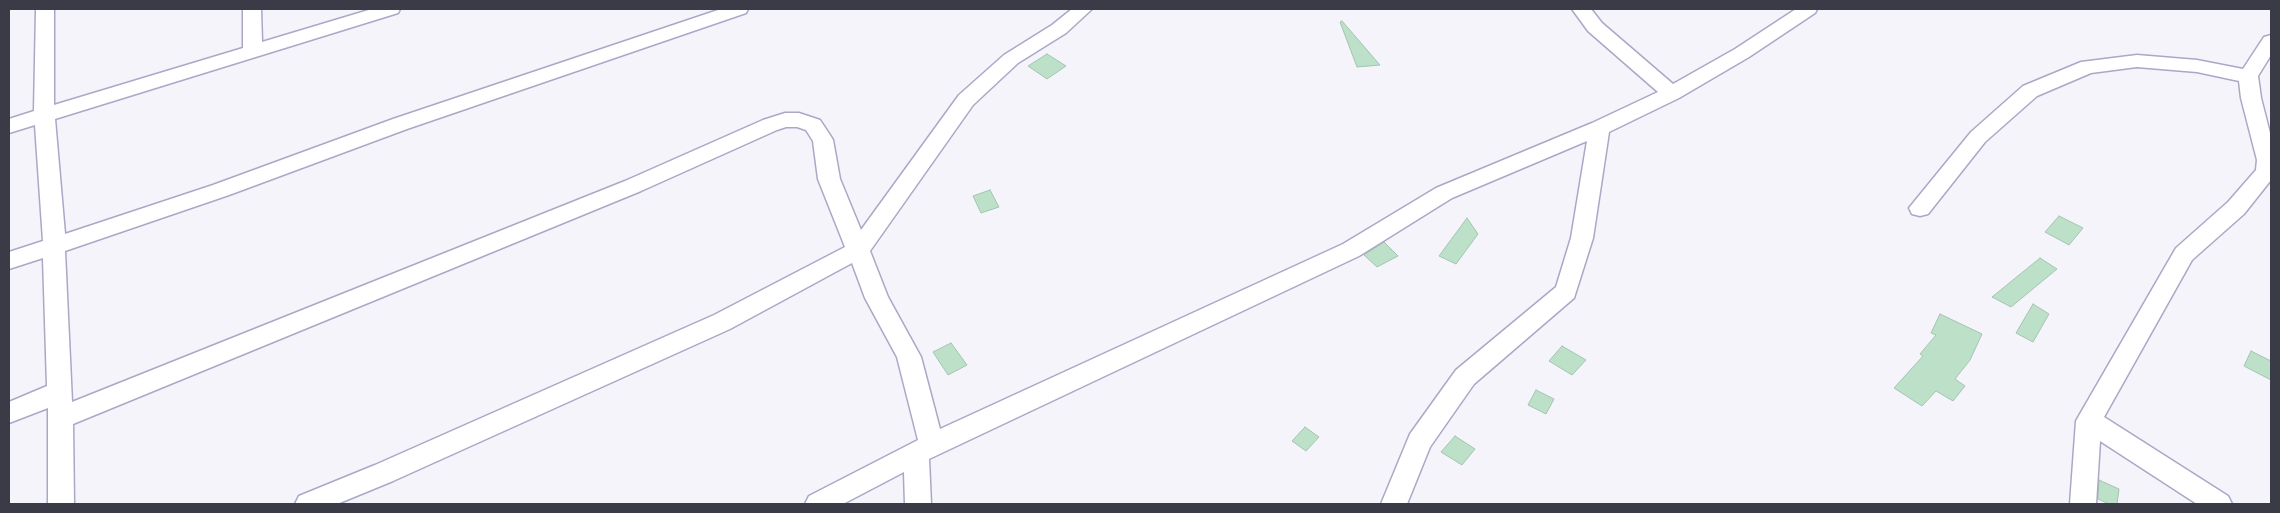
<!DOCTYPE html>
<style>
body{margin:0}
#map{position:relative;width:2280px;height:513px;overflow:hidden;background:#f5f4fb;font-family:"Golos Text",sans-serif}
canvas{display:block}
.frame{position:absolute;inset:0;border:10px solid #3b3a47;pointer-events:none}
</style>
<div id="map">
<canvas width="2280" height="513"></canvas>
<div class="frame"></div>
</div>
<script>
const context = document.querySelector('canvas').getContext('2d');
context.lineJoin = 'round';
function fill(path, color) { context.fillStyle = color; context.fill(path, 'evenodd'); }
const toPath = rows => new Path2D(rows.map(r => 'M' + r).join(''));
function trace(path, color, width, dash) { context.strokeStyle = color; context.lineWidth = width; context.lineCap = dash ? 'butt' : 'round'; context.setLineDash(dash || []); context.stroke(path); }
const building = toPath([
 [1342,21,1380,65,1357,67,1340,22,1342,21],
 [1047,54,1066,66,1047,79,1028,66,1047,54],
 [990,190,999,207,981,213,973,196,990,190],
 [2059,216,2083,228,2069,245,2045,232,2059,216],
 [1467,218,1478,234,1456,264,1439,256,1467,218],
 [1384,242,1398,256,1377,267,1364,255,1384,242],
 [2040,258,2057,269,2011,307,1992,297,2040,258],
 [2033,304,2049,314,2033,342,2016,333,2033,304],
 [1940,314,1982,334,1970,360,1955,379,1965,386,1953,401,1936,391,1922,406,1894,388,1923,356,1920,354,1936,335,1931,333,1940,314],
 [951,343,967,365,948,375,933,352,951,343],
 [1562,346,1586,360,1572,375,1549,361,1562,346],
 [2251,351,2271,361,2271,380,2244,366,2251,351],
 [1536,390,1554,399,1546,414,1528,405,1536,390],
 [1305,427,1319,437,1306,451,1292,441,1305,427],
 [1455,436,1475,449,1462,465,1441,452,1455,436],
 [2099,480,2119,489,2117,504,2109,504,2098,499,2099,480]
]);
fill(building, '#bde0c9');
trace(building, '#a4c4b0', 1);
const street = toPath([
 [36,9,54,9,54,105,243,48,243,9,261,9,262,42,372,9,400,9,398,13,55,119,65,234,213,185,393,119,721,9,748,9,746,13,407,129,229,195,65,251,72,402,625,181,763,120,785,113,799,113,820,120,830,135,833,140,840,179,861,230,959,95,1004,55,1052,25,1072,9,1092,9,1066,33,1018,63,973,105,870,251,888,297,921,357,940,429,1343,244,1436,188,1592,123,1658,92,1588,31,1572,9,1591,9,1602,23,1673,84,1735,49,1796,9,1817,9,1815,13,1749,57,1679,98,1609,132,1593,238,1574,298,1474,384,1430,447,1407,504,1381,504,1410,434,1456,370,1556,287,1571,238,1587,141,1452,198,1359,256,929,459,931,504,905,504,904,472,843,504,805,504,809,496,918,440,897,357,865,298,852,263,730,329,393,481,337,504,295,504,299,496,375,465,714,315,845,247,818,179,813,141,806,130,797,127,786,127,777,130,641,191,73,424,74,504,48,504,48,408,9,423,9,402,47,386,43,258,9,269,9,252,43,241,35,125,9,133,9,119,34,111,36,9],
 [2271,35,2271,55,2258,76,2261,98,2271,137,2271,180,2244,214,2192,260,2104,417,2228,496,2232,504,2197,504,2100,441,2096,504,2070,504,2076,421,2080,414,2176,248,2228,202,2256,170,2257,160,2241,98,2239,81,2197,72,2137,67,2091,73,2037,96,1985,142,1928,214,1920,216,1912,214,1909,208,1971,132,2023,86,2081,62,2137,55,2197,60,2243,69,2264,37,2271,35]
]);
trace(street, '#a9a8c7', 3);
fill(street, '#fff');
</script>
